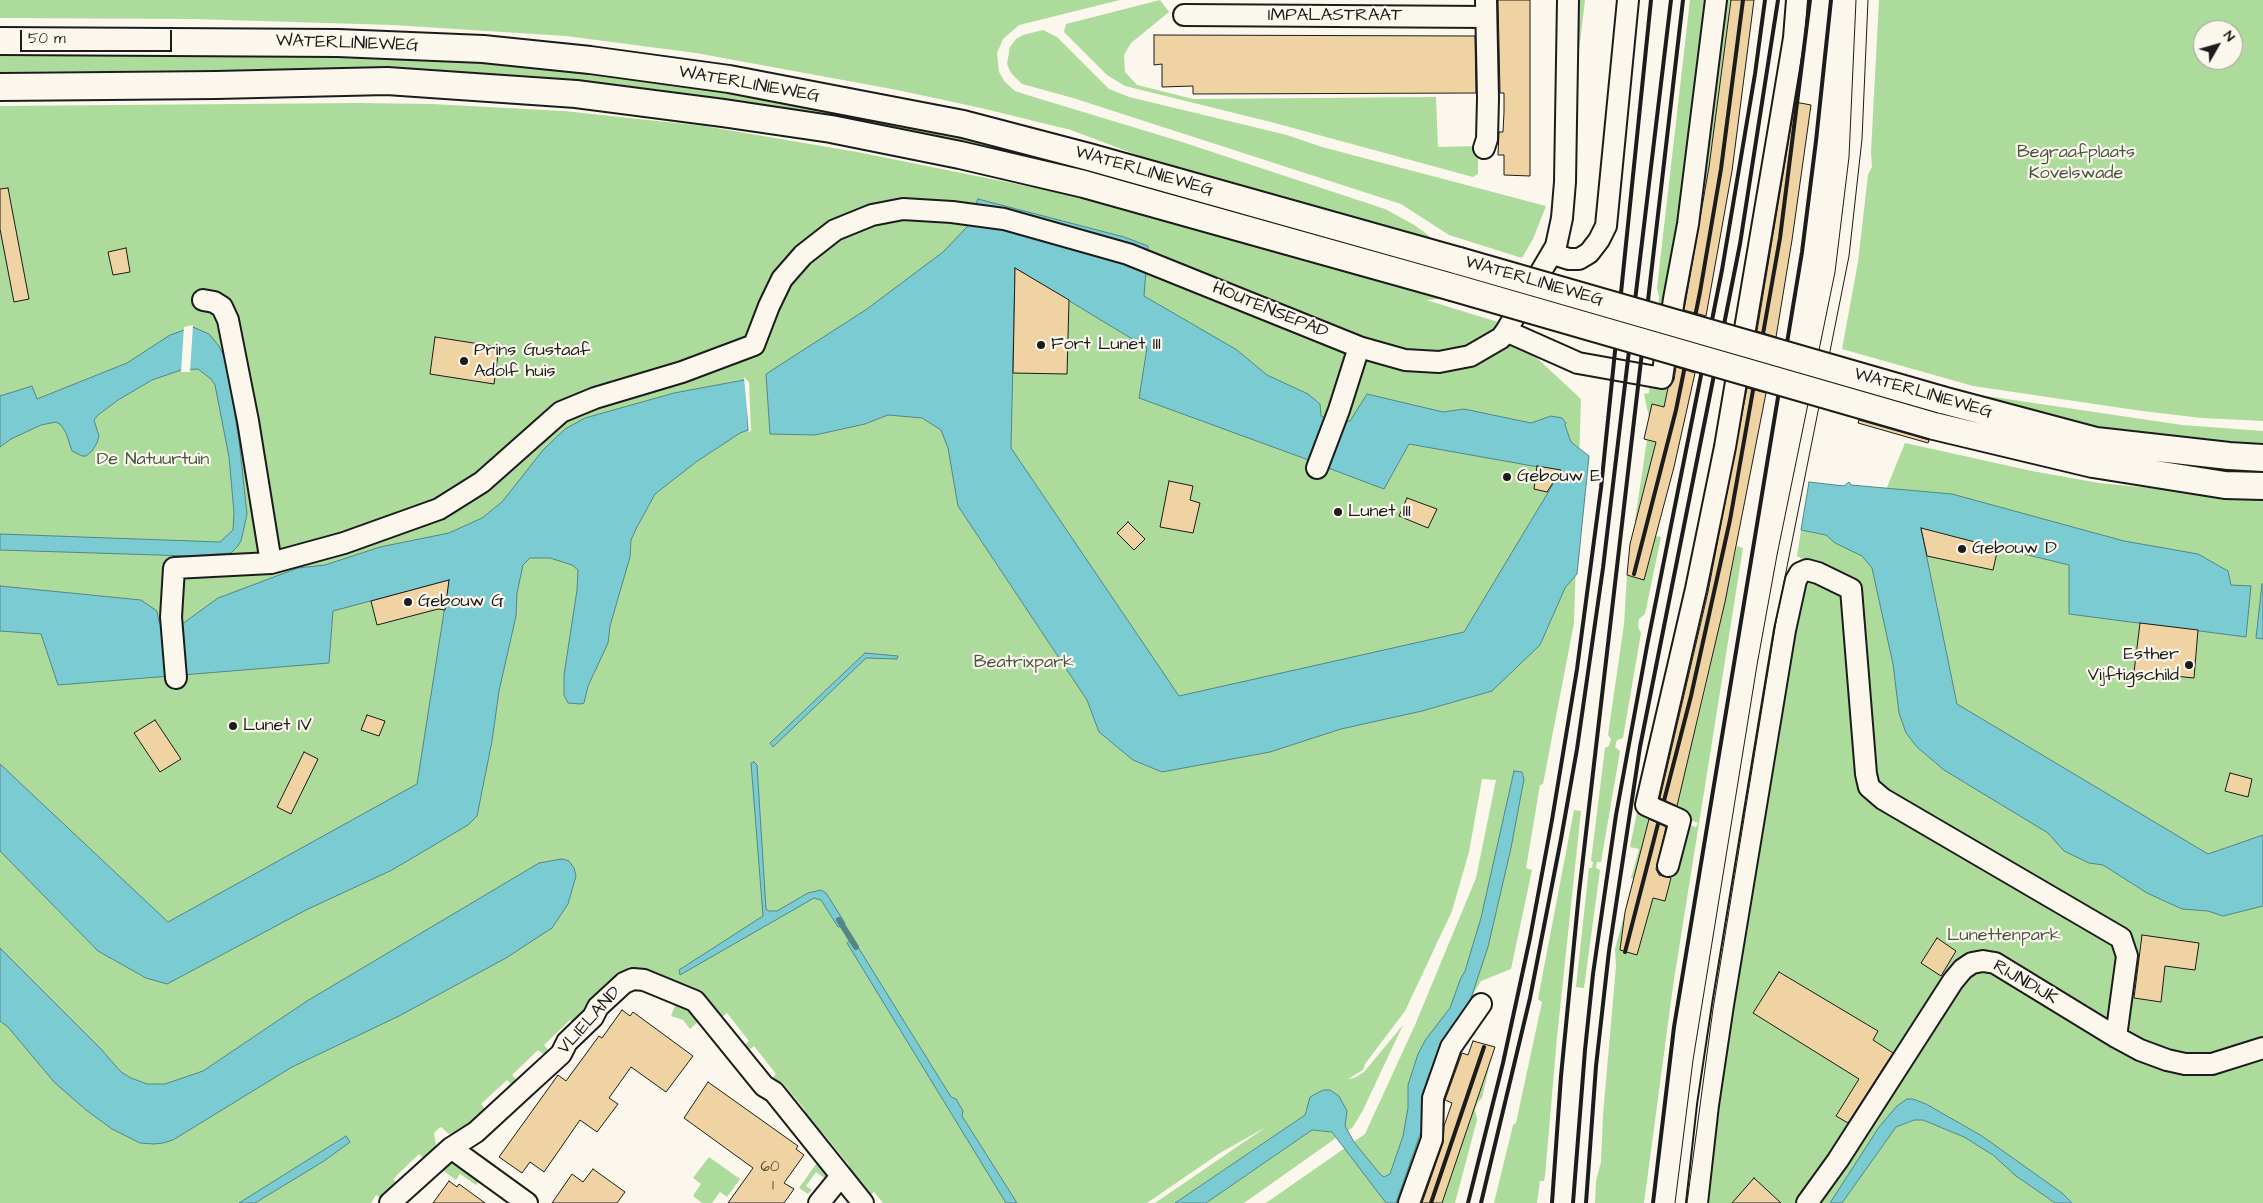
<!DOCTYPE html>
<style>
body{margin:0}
#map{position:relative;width:2263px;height:1203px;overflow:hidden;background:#fbf7ec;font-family:"Architects Daughter",sans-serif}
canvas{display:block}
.north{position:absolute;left:2193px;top:20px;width:50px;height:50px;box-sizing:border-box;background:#fbf7ec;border:1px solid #a29f99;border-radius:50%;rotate:52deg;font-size:14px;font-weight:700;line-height:20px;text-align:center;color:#1c1c1c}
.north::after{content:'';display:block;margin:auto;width:18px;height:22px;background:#1c1c1c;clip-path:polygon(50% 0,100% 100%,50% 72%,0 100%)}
.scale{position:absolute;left:20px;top:30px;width:152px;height:22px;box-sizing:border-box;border:2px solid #1c1c1c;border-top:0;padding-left:6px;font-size:15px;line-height:18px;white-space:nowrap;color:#1c1c1c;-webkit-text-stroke:4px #fbf7ec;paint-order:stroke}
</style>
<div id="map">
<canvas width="2263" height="1203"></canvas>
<div class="north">N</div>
<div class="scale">50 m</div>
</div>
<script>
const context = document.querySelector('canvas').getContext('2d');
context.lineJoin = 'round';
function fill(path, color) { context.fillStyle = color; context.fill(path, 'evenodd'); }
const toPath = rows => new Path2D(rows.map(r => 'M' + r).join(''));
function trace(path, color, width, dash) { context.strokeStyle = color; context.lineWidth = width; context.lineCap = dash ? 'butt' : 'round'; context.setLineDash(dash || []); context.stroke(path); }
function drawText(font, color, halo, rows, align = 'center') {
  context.font = font + ' "Architects Daughter",sans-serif'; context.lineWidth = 4.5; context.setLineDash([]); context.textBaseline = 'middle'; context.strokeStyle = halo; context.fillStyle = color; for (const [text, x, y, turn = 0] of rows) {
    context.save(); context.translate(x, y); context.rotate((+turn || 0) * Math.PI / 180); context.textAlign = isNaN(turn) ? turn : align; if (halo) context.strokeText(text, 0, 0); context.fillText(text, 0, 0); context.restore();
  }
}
fill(toPath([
 [0,0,1120,0,1019,25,1003,39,997,53,999,72,1005,82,1015,91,1027,95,1179,141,1385,209,1416,226,1433,239,1433,244,1166,166,1071,130,981,108,897,90,696,53,566,36,393,25,193,19,0,18],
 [1160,0,1169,12,1131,43,1124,55,1125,72,1137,85,1193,99,1436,97,1438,147,1478,146,1478,174,1473,177,1271,122,1125,86,1107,75,1064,32,1066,24],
 [1576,0,1585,0,1578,59,1574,63],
 [1690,0,1731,0,1709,167,1688,290,1664,407,1652,405,1649,417,1644,394,1649,393,1659,297,1657,288],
 [1879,0,2263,0,2263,421,2202,418,2142,411,1973,386,1842,349,1858,262,1868,175,1872,167,1871,152],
 [2203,30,2233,30,2233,60,2203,60],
 [1043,30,1057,37,1109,89,1129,97,1287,135,1322,147,1546,206,1533,239,1522,258,1449,235,1401,204,1073,98,1022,84,1011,73,1007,64,1010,47,1016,39,1023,35],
 [0,52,277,52,519,63,758,94,1012,146,1355,242,1352,248,824,116,697,96,613,86,350,69,0,72],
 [360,103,431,104,564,111,704,126,857,152,1121,205,1449,298,1426,300,1498,322,1581,399,1574,623,1543,784,1540,785,1526,868,1532,870,1511,969,1481,981,1446,1041,1424,1139,1403,1203,1266,1203,1365,1134,1415,1025,1476,878,1496,780,1482,779,1469,852,1452,911,1405,1011,1365,1064,1363,1070,1348,1079,1354,1078,1364,1072,1403,1025,1363,1110,1353,1127,1348,1131,1345,1126,1346,1123,1306,1108,1305,1115,1175,1203,1155,1203,1266,1127,1220,1153,1147,1203,883,1203,874,1192,868,1197,846,1171,849,1165,822,1132,813,1131,801,1114,805,1110,782,1082,777,1086,771,1079,776,1074,754,1046,744,1054,740,1049,749,1041,727,1013,721,1018,701,994,629,967,612,983,588,1014,575,1024,570,1020,544,1045,549,1051,545,1055,538,1050,512,1075,521,1084,515,1089,507,1080,481,1104,486,1110,458,1135,449,1134,441,1127,439,1128,434,1133,436,1145,432,1153,424,1159,419,1154,393,1179,397,1184,382,1199,376,1195,371,1203,0,1203,0,106],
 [1946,388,1973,394,2182,425,2263,431,2263,449,2149,436,2089,426,2026,412],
 [1647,440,1656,442,1636,524,1635,520],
 [1905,443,2032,471,2099,483,2263,499,2263,1203,1701,1203,1800,584,1807,578,1840,577,1797,556,1801,530,1826,535,1835,543,1860,554],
 [1656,536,1661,537,1645,614,1639,619,1638,627,1641,633,1623,738,1617,740,1615,747,1620,751,1601,862,1597,862,1596,868,1600,870,1584,988,1576,987,1589,868,1592,868,1593,862,1591,861,1605,748,1609,746,1611,739,1608,735,1624,624,1627,575,1644,580],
 [1737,546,1743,548,1673,986,1644,1203,1595,1203,1596,1181,1601,1162,1603,1115,1616,966,1615,949,1625,912,1620,950,1637,955,1653,898,1665,900,1687,824,1696,827,1698,823,1678,815,1677,803,1703,699],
 [1639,802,1652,808,1634,879,1631,878,1639,849,1630,847],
 [1574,810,1581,811,1557,1037,1545,1176,1544,1181,1540,1181,1537,1203,1494,1203,1513,1125,1516,1123,1542,1002,1538,999],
 [676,1003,691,1008,700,1020,690,1029,683,1020,671,1016],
 [1492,1055,1482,1098,1478,1102,1475,1110,1477,1120,1455,1203,1442,1203],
 [1312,1130,1332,1132,1336,1138,1244,1203,1206,1203],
 [709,1157,740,1179,727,1197,720,1192,712,1203,702,1203,693,1196,701,1184,693,1178],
 [821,1157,830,1172,827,1180,816,1172,806,1186,812,1190,808,1194,799,1188],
 [449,1162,456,1165,479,1181,476,1185,460,1174,456,1180,438,1167]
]), '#acdb9b');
const water = toPath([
 [978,199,1124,237,1148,246,1144,296,1237,350,1267,375,1308,394,1320,404,1321,416,1330,420,1314,462,1139,398,1147,348,1015,268,1011,448,1179,696,1464,632,1561,471,1409,444,1384,489,1323,466,1340,422,1350,421,1367,394,1443,412,1464,409,1531,423,1551,416,1562,418,1566,423,1565,425,1571,442,1589,456,1577,574,1565,588,1540,645,1492,691,1422,711,1341,729,1270,752,1162,772,1133,760,1099,732,1087,700,958,506,948,448,941,430,922,418,888,415,865,424,815,435,770,434,766,374,867,309,943,252,967,227,978,199],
 [193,327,209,334,219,346,226,361,239,440,247,514,241,541,237,547,231,553,189,556,0,550,0,534,220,542,233,530,234,512,229,457,215,385,211,379,198,369,181,370,152,380,118,400,98,415,94,420,99,436,97,443,92,451,86,456,82,456,72,451,66,433,61,425,56,422,41,425,11,439,0,447,0,396,32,386,37,399,127,363,170,335,193,327],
 [744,380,747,382,748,430,740,433,696,462,655,494,637,527,631,540,630,557,610,626,608,643,588,686,584,703,581,704,568,703,564,695,564,675,577,590,578,570,572,565,550,558,530,558,523,565,517,593,516,616,499,691,492,741,477,816,468,825,392,870,306,910,167,984,146,978,98,951,0,851,0,764,168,922,417,784,449,580,333,611,329,663,182,675,178,627,218,598,298,568,325,565,380,547,449,533,482,518,502,502,543,450,565,429,585,418,674,393,744,380],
 [1809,482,1844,486,1849,482,1851,485,1952,494,2124,541,2198,554,2228,571,2231,585,2251,586,2246,637,2069,614,2069,565,1921,529,1957,704,2208,854,2263,835,2263,906,2223,916,2208,911,2182,909,2147,893,2103,865,2089,863,2064,851,2048,833,1944,770,1917,747,1906,733,1899,713,1893,664,1872,568,1862,556,1835,543,1826,535,1801,530,1809,482],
 [2262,584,2263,584,2263,639,2256,638,2262,584],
 [0,586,141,600,157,611,159,623,166,627,170,676,58,685,41,634,0,631,0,586],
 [865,653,898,656,897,659,866,658,773,747,770,743,865,653],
 [754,762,757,765,766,909,769,911,777,911,808,893,821,890,826,893,845,923,844,926,838,927,821,900,814,898,680,975,679,970,763,916,751,763,754,762],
 [1514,771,1522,772,1524,779,1511,848,1488,947,1470,1001,1446,1041,1424,1123,1396,1203,1386,1203,1332,1132,1312,1130,1206,1203,1175,1203,1305,1115,1310,1097,1323,1090,1330,1090,1339,1096,1347,1111,1345,1126,1354,1142,1380,1174,1384,1177,1390,1174,1403,1136,1408,1108,1408,1085,1418,1054,1426,1039,1450,1008,1460,980,1465,971,1481,918,1514,771],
 [562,859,569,861,574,868,576,876,568,904,552,928,506,958,399,1016,292,1067,173,1140,163,1143,154,1144,140,1143,112,1129,86,1110,54,1082,8,1027,0,1021,0,948,100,1048,121,1072,131,1078,147,1084,165,1084,203,1071,307,1001,539,863,562,859],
 [853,939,951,1097,956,1099,963,1111,962,1116,1017,1203,1006,1203,847,943,853,939],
 [1907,1099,1913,1099,1926,1104,1982,1136,2062,1193,2072,1203,2055,1203,2016,1176,1993,1155,1964,1137,1923,1120,1914,1120,1896,1127,1842,1203,1830,1203,1879,1127,1897,1106,1907,1099],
 [346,1136,350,1142,324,1161,255,1203,239,1203,346,1136]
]);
fill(water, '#7accd2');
trace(water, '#548689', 1);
fill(toPath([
 [193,325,190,372,181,372,184,327],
 [744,377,749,382,751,430,749,433]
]), '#fbf7ec');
trace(toPath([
 [839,920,856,947]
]), '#548689', 6);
const building = toPath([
 [1498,0,1530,0,1530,176,1504,175,1504,155,1498,155,1499,132,1503,132,1504,112,1504,93,1500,93,1498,0],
 [1731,0,1754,0,1732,171,1706,316,1684,310,1709,167,1731,0],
 [1154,35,1475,36,1476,93,1193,94,1193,86,1162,87,1162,64,1154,65,1154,35],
 [1795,102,1811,105,1792,240,1776,337,1757,331,1795,102],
 [8,188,29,299,14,302,0,229,0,189,8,188],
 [126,248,130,272,113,275,108,252,126,248],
 [1015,268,1069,300,1067,374,1013,373,1015,268],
 [435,337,499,347,494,384,430,374,435,337],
 [1676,367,1695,373,1674,467,1644,580,1627,575,1630,544,1656,442,1644,439,1652,404,1664,407,1668,388,1674,380,1676,367],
 [1747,388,1766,393,1725,602,1677,806,1660,798,1708,592,1747,388],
 [1859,420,1929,440,1928,443,1858,423,1859,420],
 [1537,466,1561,470,1547,492,1534,489,1537,466],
 [1169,481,1193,486,1190,500,1200,503,1193,533,1160,527,1169,481],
 [1407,498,1437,509,1428,528,1399,516,1407,498],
 [1128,522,1145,539,1134,550,1117,533,1128,522],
 [1921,528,1998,548,1993,570,1927,556,1921,528],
 [449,580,445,610,438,609,377,625,371,601,449,580],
 [2140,623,2198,630,2194,678,2134,672,2140,623],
 [367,715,385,721,379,736,361,730,367,715],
 [155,720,181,759,160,772,134,733,155,720],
 [304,752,318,759,291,814,277,807,304,752],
 [2230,773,2252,779,2248,797,2225,791,2230,773],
 [1649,819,1666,827,1656,869,1659,875,1671,878,1665,901,1653,898,1637,955,1620,950,1625,912,1649,819],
 [2142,935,2199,943,2195,970,2165,966,2161,1002,2134,998,2142,935],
 [1937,938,1956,951,1941,976,1921,963,1937,938],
 [1779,972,1878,1031,1873,1040,1893,1053,1848,1123,1836,1116,1859,1079,1753,1013,1779,972],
 [622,1010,630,1016,633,1012,693,1056,666,1092,631,1067,609,1098,618,1104,597,1132,580,1120,544,1172,530,1162,522,1173,499,1157,558,1075,566,1081,599,1036,602,1038,622,1010],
 [1473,1041,1495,1047,1442,1203,1422,1203,1443,1143,1444,1126,1452,1103,1445,1100,1462,1053,1468,1055,1473,1041],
 [708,1082,798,1146,796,1149,804,1155,784,1183,794,1189,784,1203,728,1203,753,1168,684,1118,708,1082],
 [593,1169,625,1192,617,1203,552,1203,572,1174,583,1182,593,1169],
 [1754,1178,1781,1203,1732,1203,1754,1178],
 [449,1181,457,1187,459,1184,485,1203,433,1203,449,1181]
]);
fill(building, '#efd3a3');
trace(building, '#1c1c1c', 1);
const minor = toPath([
 [1184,15,1486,17],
 [1484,148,1487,139,1488,98,1486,0],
 [1553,254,1569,259,1579,259,1589,253,1599,240,1606,226,1628,0],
 [203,300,214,302,222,307,228,320,248,421,271,563],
 [1506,331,1578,363,1662,378,1674,299,1688,224,1716,0],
 [1317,468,1339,410,1359,347],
 [176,678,171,617,174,568,271,563,344,543,439,509,482,482,561,412,595,398,682,372,754,345,769,306,782,279,803,255,835,230,872,215,903,209,952,212,1004,219,1128,254,1359,347,1405,360,1439,362,1470,356,1501,338,1506,331,1556,246,1562,218,1565,182,1568,0],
 [1655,809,1646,805,1696,589,1725,447,1779,128,1794,38,1797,0],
 [1668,866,1680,820,1671,816],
 [451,1148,527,1203],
 [390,1203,451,1148,476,1132,526,1086,561,1054,567,1042,593,1017,598,1007,624,983,633,979,644,980,695,1001,764,1086,774,1092,863,1203],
 [819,1203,841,1176],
 [1409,1203,1432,1139,1433,1098,1451,1047,1481,1004],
 [1697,1203,1708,1105,1723,1005,1785,630,1796,580,1800,573,1807,570,1818,573,1851,589,1866,774,1869,787,1883,799,2121,938,2127,956,2116,1037],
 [1807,1203,1838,1160,1953,981,1963,969,1972,963,1983,961,1995,963,2116,1037,2140,1050,2167,1060,2185,1064,2212,1064,2263,1048]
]);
const major = toPath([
 [0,41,338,43,483,49,590,60,729,79,963,124,1089,157,1459,261],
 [0,87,216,85,387,81,576,94,723,113,831,129,960,155,1084,184,1452,287],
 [1942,400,2096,441,2229,456,2263,458],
 [1934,426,2093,464,2225,485,2263,486]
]);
trace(minor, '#1c1c1c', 24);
trace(major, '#1c1c1c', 30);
trace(minor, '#fbf7ec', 20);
trace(major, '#fbf7ec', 26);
trace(toPath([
 [1675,1203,1693,1060,1757,665,1777,555,1835,272,1849,157,1856,0],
 [1687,1203,1713,1009,1776,622,1849,256,1862,139,1868,0]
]), '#1c1c1c', 1);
trace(toPath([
 [1634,574,1676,410,1700,292,1721,169,1743,0],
 [1625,952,1691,696,1730,520,1780,238,1810,0],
 [1431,1203,1484,1047],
 [1468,1203,1503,1063,1530,938,1552,820,1577,669,1601,488,1651,0],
 [1481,1203,1530,998,1561,839,1577,749,1603,568,1671,0],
 [1552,1203,1561,1076,1579,893,1683,0],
 [1573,1203,1585,1050,1593,974,1616,815,1647,646,1722,270,1755,74,1765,0],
 [1586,1203,1596,1066,1609,951,1640,747,1740,244,1778,0],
 [1653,1203,1674,1027,1802,252,1816,141,1831,0]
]), '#1c1c1c', 4);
const minorBridge = toPath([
 [1655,809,1671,816]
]);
const majorBridge = toPath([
 [1459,261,1942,400],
 [1452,287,1934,426]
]);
trace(minorBridge, '#1c1c1c', 24, []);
trace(majorBridge, '#1c1c1c', 30, []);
trace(minorBridge, '#fbf7ec', 20);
trace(majorBridge, '#fbf7ec', 26);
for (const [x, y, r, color] of [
 [1041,345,5,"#1c1c1c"],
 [464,361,5,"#1c1c1c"],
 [1507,477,5,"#1c1c1c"],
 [1338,512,5,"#1c1c1c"],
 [1962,549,5,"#1c1c1c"],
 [408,602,5,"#1c1c1c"],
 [2189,665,5,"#1c1c1c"],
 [233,726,5,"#1c1c1c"]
]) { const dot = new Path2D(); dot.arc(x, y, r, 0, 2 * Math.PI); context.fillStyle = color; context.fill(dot); trace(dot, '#fbf7ec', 2); }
drawText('15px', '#514a3e', null, [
 ["60",770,1168],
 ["1",773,1187]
]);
drawText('18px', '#1c1c1c', '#fbf7ec', [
 ["IMPALASTRAAT",1335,16],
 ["WATERLINIEWEG",347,44,2],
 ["WATERLINIEWEG",749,85,10],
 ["WATERLINIEWEG",1144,172,16],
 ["WATERLINIEWEG",1534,282,16],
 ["HOUTENSEPAD",1270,311,22],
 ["WATERLINIEWEG",1923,394,16],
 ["RIJNDIJK",2025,983,30],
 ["VLIELAND",590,1021,-48]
]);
drawText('18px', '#475542', '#fbf7ec', [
 ["Begraafplaats",2076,153],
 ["Kovelswade",2076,174],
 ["De Natuurtuin",153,460],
 ["Beatrixpark",1024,663],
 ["Lunettenpark",2004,936]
]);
drawText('18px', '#1c1c1c', '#fbf7ec', [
 ["Fort Lunet III",1051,345],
 ["Prins Gustaaf",474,351],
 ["Adolf huis",474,372],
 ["Gebouw E",1517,477],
 ["Lunet III",1348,512],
 ["Gebouw D",1972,549],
 ["Gebouw G",418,602],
 ["Esther",2179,655,"right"],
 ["Vijftigschild",2179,676,"right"],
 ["Lunet IV",243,726]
], 'left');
</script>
